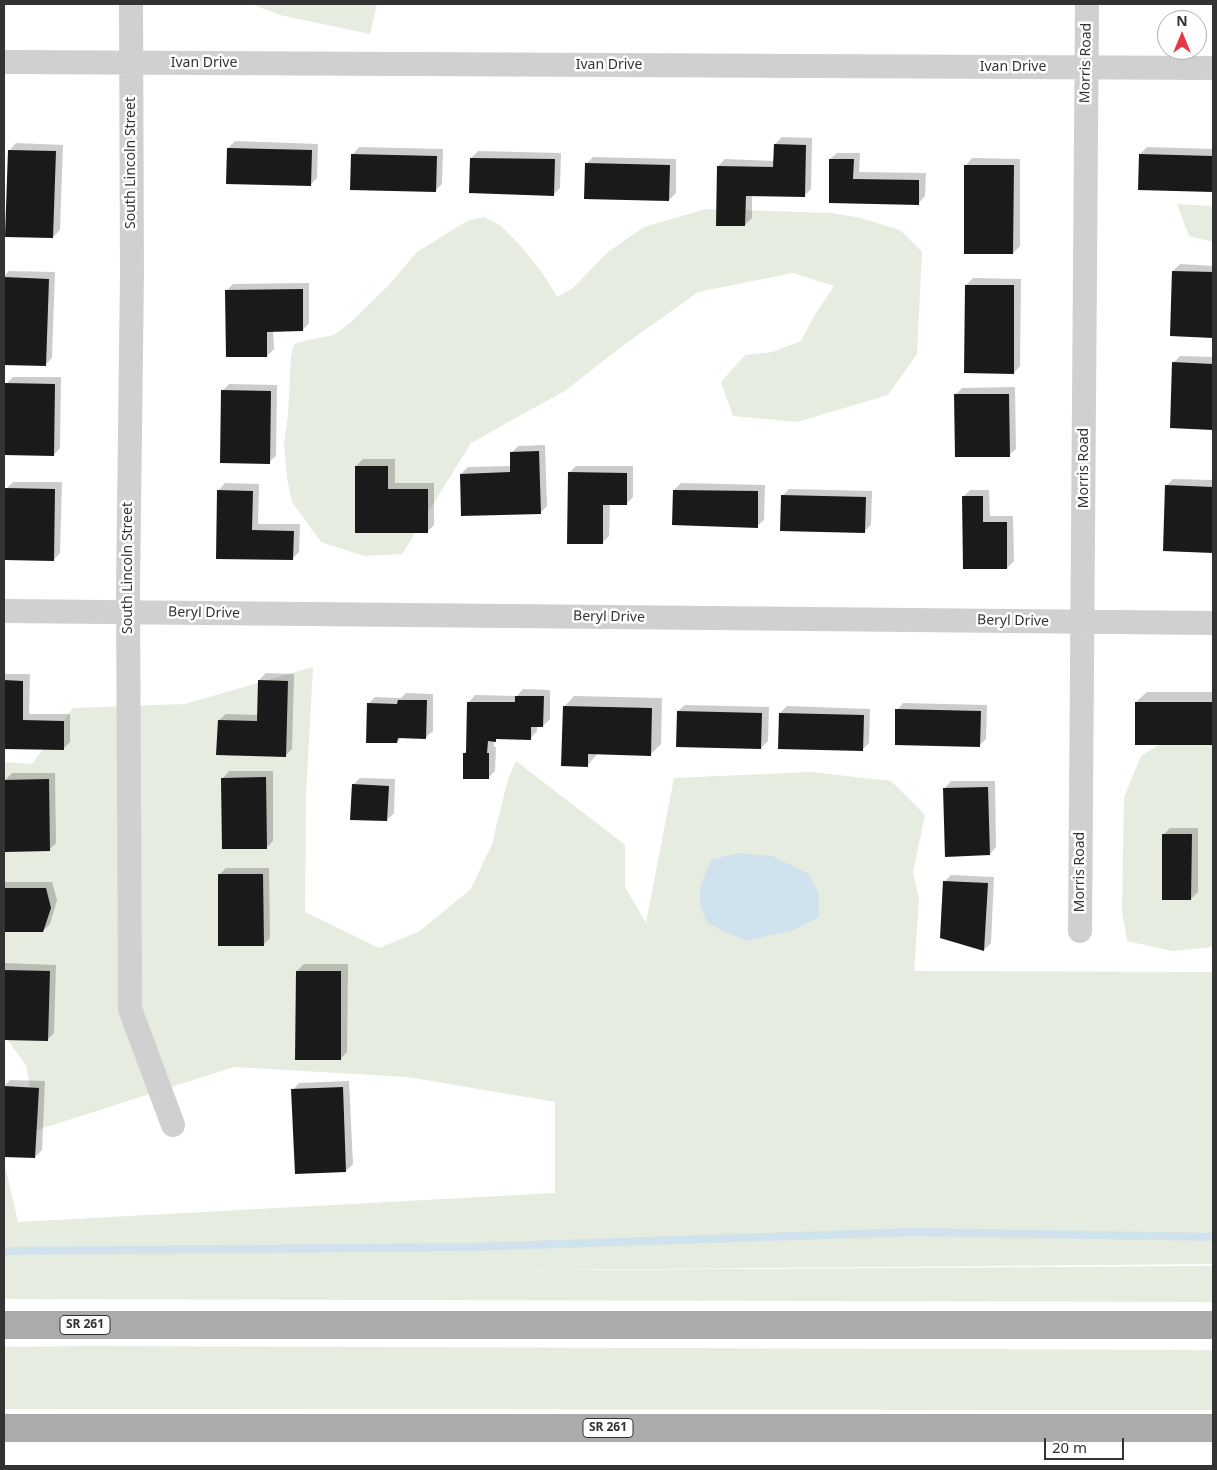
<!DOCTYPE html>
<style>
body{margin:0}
#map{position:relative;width:1217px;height:1470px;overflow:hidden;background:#fff;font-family:"Noto Sans",sans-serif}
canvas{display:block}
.frame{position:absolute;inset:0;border:5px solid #333;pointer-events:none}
.north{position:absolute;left:1157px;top:10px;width:50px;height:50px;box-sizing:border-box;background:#fff;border:1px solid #adadad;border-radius:50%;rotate:0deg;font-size:14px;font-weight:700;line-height:20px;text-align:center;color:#333}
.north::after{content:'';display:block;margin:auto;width:18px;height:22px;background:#e63946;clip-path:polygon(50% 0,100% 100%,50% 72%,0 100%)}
.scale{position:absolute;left:1044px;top:1438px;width:80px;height:22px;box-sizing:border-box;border:2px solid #333;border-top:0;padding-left:6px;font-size:15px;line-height:18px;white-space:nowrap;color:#333;-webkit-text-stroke:4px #fff;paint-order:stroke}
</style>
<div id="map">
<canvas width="1217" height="1470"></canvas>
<div class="frame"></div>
<div class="north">N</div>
<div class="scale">20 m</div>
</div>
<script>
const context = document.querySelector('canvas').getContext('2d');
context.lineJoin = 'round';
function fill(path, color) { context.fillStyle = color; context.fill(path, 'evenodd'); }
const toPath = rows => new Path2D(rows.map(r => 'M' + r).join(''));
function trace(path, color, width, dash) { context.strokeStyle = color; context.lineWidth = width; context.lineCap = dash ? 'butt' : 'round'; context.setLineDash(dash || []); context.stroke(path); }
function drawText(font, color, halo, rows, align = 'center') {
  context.font = font + ' "Noto Sans",sans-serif'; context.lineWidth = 5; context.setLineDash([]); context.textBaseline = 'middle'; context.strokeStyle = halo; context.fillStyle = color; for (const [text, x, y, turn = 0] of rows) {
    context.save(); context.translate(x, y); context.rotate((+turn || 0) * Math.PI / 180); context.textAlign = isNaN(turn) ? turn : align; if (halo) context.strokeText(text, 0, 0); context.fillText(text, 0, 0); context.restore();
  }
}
fill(toPath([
 [252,4,377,4,370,34,280,15],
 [1177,204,1213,206,1213,242,1189,236],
 [706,209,832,213,860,218,900,230,922,252,917,354,888,395,797,422,733,416,721,382,745,355,772,352,801,341,814,316,834,286,793,273,698,292,625,344,566,390,471,443,402,554,364,556,321,542,292,502,287,478,284,444,288,415,291,356,294,344,308,340,334,335,351,322,389,285,417,252,467,221,484,217,500,225,520,245,541,271,557,297,573,288,608,252,644,227],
 [313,667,306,794,305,912,379,948,420,931,471,889,492,844,508,779,516,761,625,845,625,887,646,923,674,778,811,772,891,781,925,815,913,872,919,900,914,971,1213,972,1213,1264,428,1271,1213,1266,1213,1302,4,1299,4,1161,18,1222,555,1193,555,1102,408,1077,234,1067,37,1130,26,1065,4,1035,4,762,32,764,73,708,185,704],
 [1213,712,1213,947,1173,951,1127,941,1122,910,1124,797,1141,756],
 [88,1346,1213,1350,1213,1410,4,1409,4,1347]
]), '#e6ecdf');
fill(toPath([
 [738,853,772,856,809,874,819,894,819,917,794,930,745,941,707,923,700,905,700,887,711,860]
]), '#cfe2ee');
fill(toPath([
 [782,137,812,138,811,189,804,196,752,195,752,218,745,225,718,166,725,159,775,161,775,144],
 [235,141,318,144,317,178,310,185,228,148],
 [16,143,63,145,60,230,53,237,10,150],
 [359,147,443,149,442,184,435,191,353,154],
 [1147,147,1213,149,1213,191,1139,189,1140,154],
 [478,151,561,153,560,188,554,194,471,158],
 [837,153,860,153,859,172,926,173,925,196,919,203,830,202,830,159],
 [593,157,676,159,676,193,669,200,586,164],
 [972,158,1020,159,1020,246,1013,253,966,165],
 [1180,264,1213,266,1213,337,1171,335,1173,271],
 [9,271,55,272,52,358,45,365,4,363,4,276],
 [973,278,1021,279,1020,366,1014,373,966,285],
 [309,283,309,323,303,330,273,331,274,349,267,356,227,290,233,284],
 [1180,356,1213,357,1213,428,1171,427,1173,363],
 [13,377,61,377,60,448,54,455,7,383],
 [229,384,277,385,276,456,269,462,222,391],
 [1015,387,1016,449,1009,455,955,395,962,388],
 [545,445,547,506,540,513,461,474,468,467,511,466,511,453,518,446],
 [363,459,395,459,395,483,434,483,434,525,427,532,356,466],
 [576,466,633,466,633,497,626,504,610,504,609,536,602,543,570,472],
 [1173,479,1213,480,1213,551,1164,550,1166,486],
 [13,482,62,482,60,553,54,560,7,488],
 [225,483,259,484,258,524,300,524,299,552,292,559,217,557,219,490],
 [681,483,765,485,764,520,757,526,674,490],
 [789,489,872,491,871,525,864,532,782,496],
 [970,490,989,490,990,516,1013,516,1014,561,1007,568,963,497],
 [266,673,294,674,292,749,285,756,219,720,226,714,258,715,259,680],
 [4,674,30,674,29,714,70,714,70,742,63,749,4,748],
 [523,689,550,690,550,719,543,726,537,726,537,731,531,738,498,738,494,740,494,747,496,747,495,771,488,778,464,753,468,750,469,702,475,695,517,696],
 [1147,692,1213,692,1213,744,1136,744,1136,702],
 [406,693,433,694,433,731,426,737,402,737,397,742,368,704,375,697,401,698],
 [574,696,662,698,661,744,651,754,598,753,587,766,564,707],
 [903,703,987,705,986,739,979,746,897,710],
 [685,705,769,707,768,741,761,748,678,711],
 [787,706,870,709,869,743,862,750,780,713],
 [229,771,273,771,273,841,266,848,223,778],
 [12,773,55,773,56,843,49,850,5,780],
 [360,778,395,779,394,813,387,820,353,785],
 [951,781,995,781,996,847,990,854,945,788],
 [1170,828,1198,828,1198,892,1191,899,1164,834],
 [226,868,269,868,270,938,263,945,219,875],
 [951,875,994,877,991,943,984,950,944,882],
 [4,882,52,882,57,900,50,924,43,931,4,931],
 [4,963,56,965,54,1033,47,1040,4,1039],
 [304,964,348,964,347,1052,340,1059,297,971],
 [10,1080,45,1081,42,1150,35,1157,4,1156,4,1086],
 [349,1081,353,1164,346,1171,293,1090,299,1083]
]), '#0003');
trace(toPath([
 [4,1251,472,1247,913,1232,1213,1237]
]), '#cfe2ee', 8);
fill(toPath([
 [774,144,806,145,805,197,746,196,745,226,716,226,717,166,773,167],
 [227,148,312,150,311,186,226,184],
 [8,150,56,151,53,238,5,237],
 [351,154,437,156,436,192,350,190],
 [1139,154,1213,156,1213,192,1138,190],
 [470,158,555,159,554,196,469,193],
 [829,159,854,159,853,179,919,180,919,205,829,203],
 [585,163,670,165,669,201,584,199],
 [964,165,1014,165,1013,254,964,254],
 [1172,271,1213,272,1213,338,1170,336],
 [4,277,49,279,46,366,4,365],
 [965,285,1014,285,1014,374,964,373],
 [303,289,303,331,267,332,267,357,226,357,225,290],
 [1172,362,1213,364,1213,430,1170,428],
 [5,383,55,384,54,456,4,455],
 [221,390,271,391,270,464,220,463],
 [954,394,1009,394,1010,457,955,457],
 [539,451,541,514,461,516,460,474,510,472,510,452],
 [355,466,388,466,388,489,428,489,428,533,355,533],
 [568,472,627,473,627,505,603,505,603,544,567,544],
 [1165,485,1213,487,1213,553,1163,551],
 [5,488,55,489,54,561,4,560],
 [217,490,253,491,252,530,294,531,293,560,216,559],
 [673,490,758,491,758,528,672,525],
 [781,495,866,497,865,533,780,531],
 [962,496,983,496,983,522,1007,522,1007,569,963,569],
 [4,680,23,681,23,720,64,721,64,750,4,749],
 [258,680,288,681,286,757,216,755,218,720,257,721],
 [515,696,544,696,543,727,531,727,531,740,496,739,496,742,488,741,487,753,489,753,489,779,463,779,463,753,466,753,467,702,515,702],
 [398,700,427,700,426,739,398,738,397,743,366,743,367,703,397,704],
 [1135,702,1213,702,1213,745,1135,745],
 [563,706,652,708,651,756,588,754,588,767,561,766],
 [895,709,981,711,980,747,895,745],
 [677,711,762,713,761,749,676,747],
 [779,713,864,715,863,751,778,749],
 [266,777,267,849,222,849,221,778],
 [49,779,50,851,5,852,4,780],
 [352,784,389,786,387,821,350,820],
 [988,787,990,855,945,857,943,788],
 [1162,834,1192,834,1191,900,1162,900],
 [218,874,263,874,264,946,218,946],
 [943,881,988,883,984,951,940,938],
 [4,888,46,888,51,908,43,932,4,932],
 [4,970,50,971,48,1041,4,1040],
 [296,971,341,971,341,1060,295,1060],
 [4,1086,39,1088,35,1158,4,1157],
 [343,1087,346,1172,295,1174,291,1089]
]), '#1a1a1a');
trace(toPath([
 [131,4,132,273,128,589,130,1009,173,1125],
 [4,62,1213,68],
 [4,611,1213,623],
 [1080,931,1087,4]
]), '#d0d0d0', 24);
trace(toPath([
 [4,1325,1213,1325],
 [4,1428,1213,1428]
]), '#ababab', 28);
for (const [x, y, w] of [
 [85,1325,50],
 [608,1428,50]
]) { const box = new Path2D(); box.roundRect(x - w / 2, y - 9.5, w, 19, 4); context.fillStyle = '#fff'; context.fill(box); trace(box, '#333', 1); }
drawText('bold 12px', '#333', null, [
 ["SR 261",85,1325],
 ["SR 261",608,1428]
]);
drawText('14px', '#333', '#fff', [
 ["Ivan Drive",204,63],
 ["Morris Road",1086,63,-89],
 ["Ivan Drive",609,65],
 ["Ivan Drive",1013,67],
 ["South Lincoln Street",131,163,-90],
 ["Morris Road",1084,468,-90],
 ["South Lincoln Street",128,568,-90],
 ["Beryl Drive",204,613,1],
 ["Beryl Drive",609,617,1],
 ["Beryl Drive",1013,621,1],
 ["Morris Road",1080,872,-90]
]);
</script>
